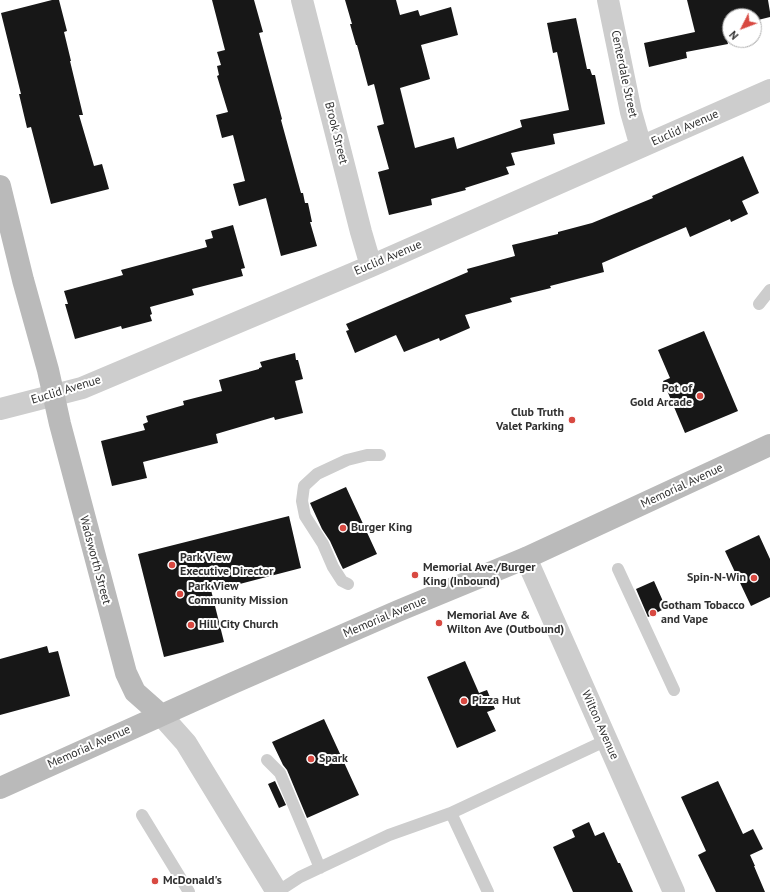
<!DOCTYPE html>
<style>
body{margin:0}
#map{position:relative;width:770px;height:892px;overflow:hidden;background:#fff;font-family:"PT Sans",sans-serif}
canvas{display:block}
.north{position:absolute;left:722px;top:8px;width:40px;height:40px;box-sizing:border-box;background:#fff;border:1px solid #acacac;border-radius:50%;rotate:228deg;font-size:11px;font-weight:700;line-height:16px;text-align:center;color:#303030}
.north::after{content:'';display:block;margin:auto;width:14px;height:18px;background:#d84941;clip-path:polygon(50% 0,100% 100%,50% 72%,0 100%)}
</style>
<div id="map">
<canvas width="770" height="892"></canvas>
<div class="north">N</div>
</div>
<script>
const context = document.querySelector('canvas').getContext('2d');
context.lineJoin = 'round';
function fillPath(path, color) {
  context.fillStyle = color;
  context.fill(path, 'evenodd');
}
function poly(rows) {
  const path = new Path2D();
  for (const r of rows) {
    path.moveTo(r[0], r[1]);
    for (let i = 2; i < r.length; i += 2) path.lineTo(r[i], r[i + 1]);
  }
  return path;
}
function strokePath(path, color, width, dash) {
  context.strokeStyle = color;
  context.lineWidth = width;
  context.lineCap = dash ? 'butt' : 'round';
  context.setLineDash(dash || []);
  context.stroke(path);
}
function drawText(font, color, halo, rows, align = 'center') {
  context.font = font + ' "PT Sans",sans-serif';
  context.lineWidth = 4;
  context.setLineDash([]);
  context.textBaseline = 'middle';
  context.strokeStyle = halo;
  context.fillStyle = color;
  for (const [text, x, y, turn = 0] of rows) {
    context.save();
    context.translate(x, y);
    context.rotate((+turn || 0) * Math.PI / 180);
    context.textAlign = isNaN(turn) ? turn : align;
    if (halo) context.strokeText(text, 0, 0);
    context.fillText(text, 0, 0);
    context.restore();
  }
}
fillPath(poly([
 [52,0,59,0,67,31,64,32,71,61,70,61,83,115,79,115,94,166,102,164,109,189,51,204,31,127,27,128,19,94,21,94,1,13],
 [212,0,254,0,263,32,259,33,282,119,281,120,301,193,303,193,305,203,308,203,312,222,310,222,317,246,281,256,266,198,239,206,233,184,245,181,233,135,222,138,216,115,228,112,217,76,219,75,217,66,221,65,217,52,225,50],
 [345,0,396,0,400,15,418,10,420,16,451,7,458,35,421,45,430,79,400,88,415,148,454,137,457,149,522,127,520,120,569,110,557,52,553,53,547,23,576,18,587,69,590,69,592,75,595,75,605,124,553,134,555,144,511,153,515,165,506,167,509,174,465,188,466,190,431,199,432,205,389,215,378,172,389,169,377,126,384,124,374,84,368,86,357,45,356,45,350,24,352,24],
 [687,0,768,0,770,12,770,17,754,21,754,16,730,16,730,26,724,27,728,44,686,52,687,58,649,67,644,43,695,32],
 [743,156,759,193,742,201,748,214,731,222,730,219,690,237,686,227,602,263,604,272,550,286,551,288,510,298,512,302,465,315,470,328,440,341,439,338,404,352,396,335,355,353,346,331,349,330,346,324,468,272,467,269,515,256,512,245,558,234,558,232,592,223,653,198,652,196],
 [233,225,245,268,241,269,243,276,192,289,194,295,150,307,152,314,150,315,152,321,122,329,121,326,75,339,65,304,68,304,64,291,123,275,121,270,207,247,205,240,213,238,211,231],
 [704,331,738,411,685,433,663,381,670,378,658,350],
 [295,353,296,360,298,360,303,379,295,381,303,413,275,420,274,417,216,434,218,443,143,462,147,478,112,486,101,441,145,430,143,424,148,422,146,416,184,405,183,401,222,391,219,380,259,369,259,368,262,367,260,362],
 [346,487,377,554,343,569,340,563,330,541,322,529,310,503],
 [289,516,301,568,232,586,211,590,224,642,164,657,138,554],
 [759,535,770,559,770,597,751,606,725,551],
 [654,581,666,608,648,617,636,589],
 [47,646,49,653,58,651,70,696,0,715,0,659],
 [465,661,479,693,487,690,495,709,487,712,496,731,457,748,427,677],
 [324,719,359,795,307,818,287,770,283,765,272,742],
 [275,781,286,805,279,808,268,784],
 [718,781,743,834,753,829,763,849,750,855,755,866,754,866,765,892,716,892,698,855,706,851,681,797],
 [589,822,595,836,604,832,618,863,620,863,633,892,573,892,553,847,575,837,572,830]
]), '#171717');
strokePath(poly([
 [759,304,770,290],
 [618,569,674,690],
 [348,584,342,581,333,567,323,544,305,516,302,501,304,486,317,474,347,460,367,455,380,455],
 [267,760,280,773,320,868],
 [451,813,488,892],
 [142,815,189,892],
 [277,892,300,877,389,835,451,813,607,740]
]), '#cdcdcd', 12);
strokePath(poly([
 [302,0,361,232,371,266],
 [608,0,631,112,641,147],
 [0,409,82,388,371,266,770,90],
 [526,558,674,892],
 [161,715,186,743,277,892]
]), '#cdcdcd', 22);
strokePath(poly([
 [0,186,23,280,48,370,60,424,126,673,135,692,161,715],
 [0,788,233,683,398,611,526,558,770,445]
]), '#bababa', 22);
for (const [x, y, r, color] of [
 [700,396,4,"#d84941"],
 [572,420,4,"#d84941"],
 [343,528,4,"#d84941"],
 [172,565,4,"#d84941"],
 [415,575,4,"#d84941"],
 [754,578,4,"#d84941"],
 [180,594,4,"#d84941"],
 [653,613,4,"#d84941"],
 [439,623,4,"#d84941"],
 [191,625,4,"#d84941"],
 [464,701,4,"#d84941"],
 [311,759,4,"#d84941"],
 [155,881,4,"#d84941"]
]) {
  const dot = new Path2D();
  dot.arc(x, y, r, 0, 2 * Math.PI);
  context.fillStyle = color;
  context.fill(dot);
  strokePath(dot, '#fff', 1.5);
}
drawText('12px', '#303030', '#fff', [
 ["Centerdale Street",624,74,78],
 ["Euclid Avenue",685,128,-24],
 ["Brook Street",336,133,76],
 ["Euclid Avenue",388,258,-23],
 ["Euclid Avenue",66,390,-17],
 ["Memorial Avenue",682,486,-25],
 ["Wadsworth Street",95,560,75],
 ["Memorial Avenue",385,617,-23],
 ["Wilton Avenue",600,725,66],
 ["Memorial Avenue",89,747,-24]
]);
drawText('bold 12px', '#303030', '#fff', [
 ["Pot of",692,389,"right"],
 ["Gold Arcade",692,403,"right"],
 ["Club Truth",564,413,"right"],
 ["Valet Parking",564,427,"right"],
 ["Burger King",351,528],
 ["Park View",180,558],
 ["Executive Director",180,572],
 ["Memorial Ave./Burger",423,568],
 ["King (Inbound)",423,582],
 ["Spin-N-Win",746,578,"right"],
 ["Park View",188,587],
 ["Community Mission",188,601],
 ["Gotham Tobacco",661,606],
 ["and Vape",661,620],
 ["Memorial Ave &",447,616],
 ["Wilton Ave (Outbound)",447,630],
 ["Hill City Church",199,625],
 ["Pizza Hut",472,701],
 ["Spark",319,759],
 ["McDonald's",163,881]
], 'left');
</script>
